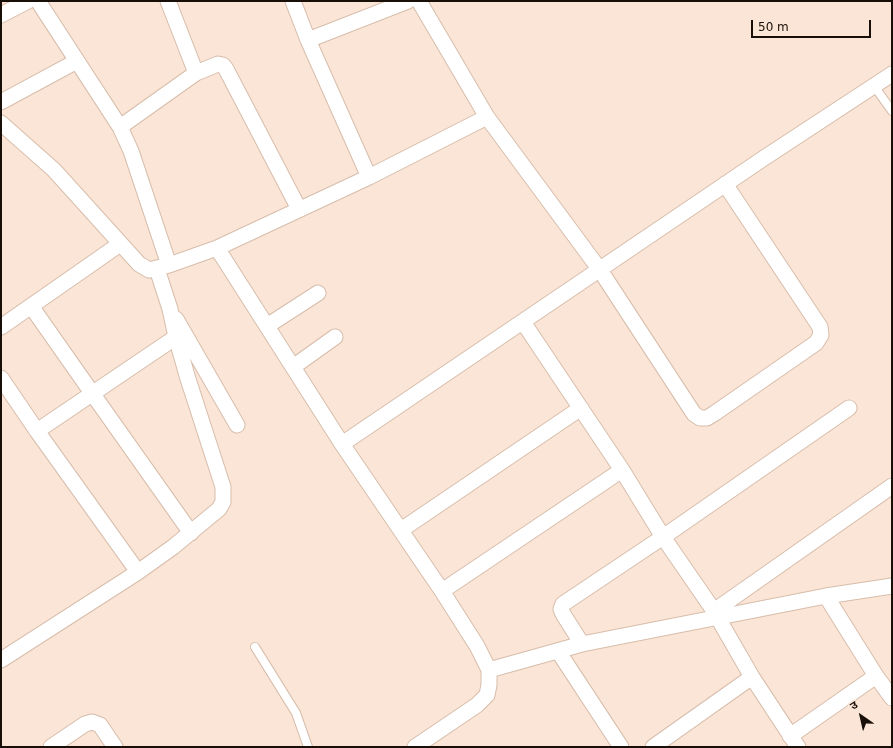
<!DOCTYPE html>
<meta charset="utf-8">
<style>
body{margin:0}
#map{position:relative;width:893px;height:748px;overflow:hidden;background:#fbe5d6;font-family:"DejaVu Sans","Noto Sans Devanagari",sans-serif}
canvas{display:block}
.frame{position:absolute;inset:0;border:2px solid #180f09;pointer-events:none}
.north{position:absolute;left:841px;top:696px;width:40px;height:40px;-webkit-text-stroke:3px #fbe5d6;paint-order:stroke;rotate:326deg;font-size:11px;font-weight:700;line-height:16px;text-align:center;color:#180f09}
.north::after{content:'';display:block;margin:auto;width:14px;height:18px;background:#180f09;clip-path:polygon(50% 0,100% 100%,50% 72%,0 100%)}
.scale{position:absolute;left:751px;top:20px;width:120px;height:18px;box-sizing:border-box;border:2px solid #180f09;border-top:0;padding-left:5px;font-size:12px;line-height:14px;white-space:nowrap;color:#180f09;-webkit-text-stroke:3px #fbe5d6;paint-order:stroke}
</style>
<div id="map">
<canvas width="893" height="748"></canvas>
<div class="frame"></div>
<div class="north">उ</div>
<div class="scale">50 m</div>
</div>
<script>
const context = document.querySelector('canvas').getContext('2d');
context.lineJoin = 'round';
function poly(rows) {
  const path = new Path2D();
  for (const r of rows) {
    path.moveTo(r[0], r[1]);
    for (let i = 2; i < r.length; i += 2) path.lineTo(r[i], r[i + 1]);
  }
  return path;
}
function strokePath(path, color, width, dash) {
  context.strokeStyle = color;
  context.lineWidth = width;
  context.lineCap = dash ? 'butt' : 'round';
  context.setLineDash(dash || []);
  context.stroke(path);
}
const lane = poly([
 [874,86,892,111],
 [255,647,296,713,308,747]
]);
const street = poly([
 [38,1,120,127,131,151,169,265],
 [168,1,196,73,218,64,223,65,226,69,299,209],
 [293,1,308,40,369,177],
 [419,1,487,117,600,270,694,414,700,418,707,418,715,413,816,343,821,335,820,327,725,184],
 [1,15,28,1],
 [308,40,408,1],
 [1,102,77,61],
 [1,123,54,170,139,264,149,270,169,265,217,248,369,177,487,117],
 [120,127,196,73],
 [217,248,342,444,442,591,477,646,489,670,489,685,487,695,477,705,415,747],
 [31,306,92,393,191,533],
 [176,319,237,425],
 [523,322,622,470,663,537,714,611,752,677,798,747],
 [267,326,318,293],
 [1,327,120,244],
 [293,367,335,337],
 [1,378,37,431,138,572],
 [37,431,176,337],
 [342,444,764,158,892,74],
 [401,530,581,408],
 [442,591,622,470],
 [826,596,876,676,892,698],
 [714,611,892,486],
 [582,644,563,614,561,609,563,604,663,537,849,408],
 [558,651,621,747],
 [1,660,138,572,173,547,219,509,223,502,223,487,188,379,176,337,170,309,157,269],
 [489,670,582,644,826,596,892,586],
 [790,736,876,676],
 [51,747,85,724,92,722,100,725,115,747],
 [653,747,752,677]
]);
strokePath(lane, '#d7bdab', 10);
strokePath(street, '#d7bdab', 17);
strokePath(lane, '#fff', 8);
strokePath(street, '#fff', 15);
</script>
